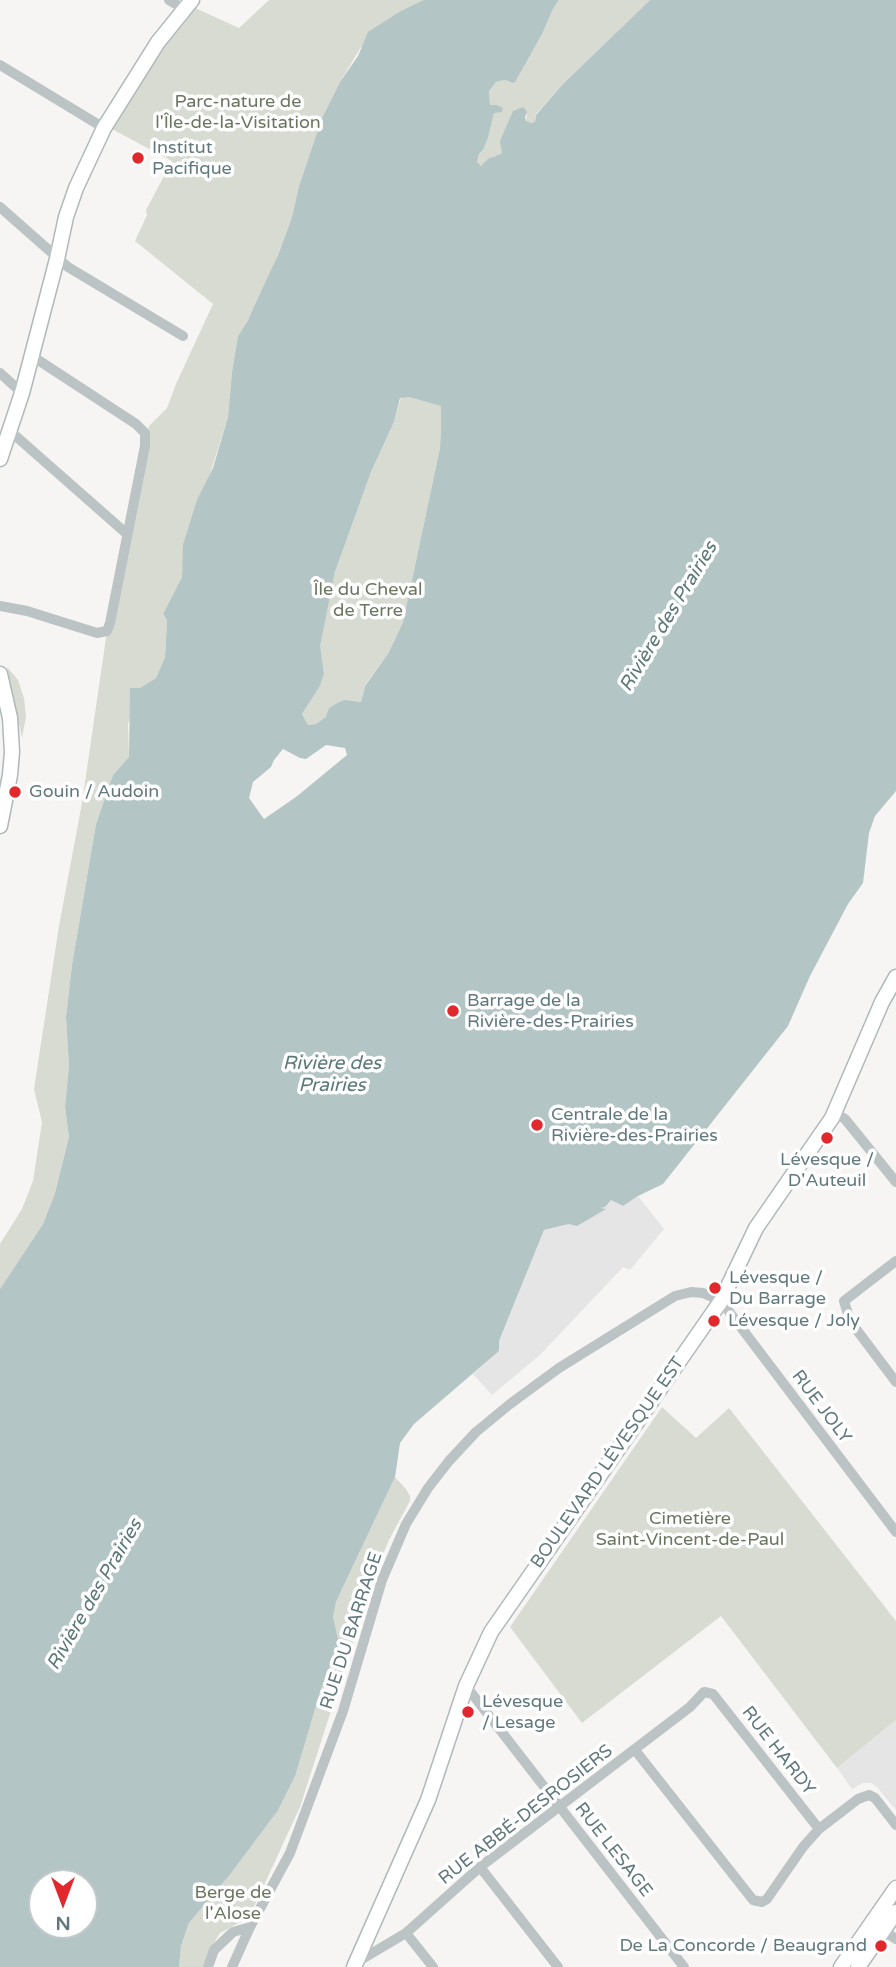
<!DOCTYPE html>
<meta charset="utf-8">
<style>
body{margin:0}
#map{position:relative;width:896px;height:1967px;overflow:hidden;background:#f6f5f3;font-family:"Varela Round",sans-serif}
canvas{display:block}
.north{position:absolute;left:28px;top:1869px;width:70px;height:70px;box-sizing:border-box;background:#fff;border:2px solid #c0c9cb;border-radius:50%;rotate:180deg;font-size:19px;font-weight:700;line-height:28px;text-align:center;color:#61797e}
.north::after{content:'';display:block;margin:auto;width:24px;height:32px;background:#e1282d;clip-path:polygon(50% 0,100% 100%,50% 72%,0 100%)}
</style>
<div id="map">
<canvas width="896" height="1967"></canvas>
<div class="north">N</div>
</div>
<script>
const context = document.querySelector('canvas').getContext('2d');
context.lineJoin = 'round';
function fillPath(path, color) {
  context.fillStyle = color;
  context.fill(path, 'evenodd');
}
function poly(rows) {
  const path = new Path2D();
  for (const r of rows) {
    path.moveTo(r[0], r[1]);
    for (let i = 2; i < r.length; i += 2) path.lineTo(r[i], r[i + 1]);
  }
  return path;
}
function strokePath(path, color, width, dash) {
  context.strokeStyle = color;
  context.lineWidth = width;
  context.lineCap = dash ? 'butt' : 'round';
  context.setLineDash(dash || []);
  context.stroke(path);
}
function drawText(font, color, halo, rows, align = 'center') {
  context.font = font + ' "Varela Round",sans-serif';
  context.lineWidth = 7;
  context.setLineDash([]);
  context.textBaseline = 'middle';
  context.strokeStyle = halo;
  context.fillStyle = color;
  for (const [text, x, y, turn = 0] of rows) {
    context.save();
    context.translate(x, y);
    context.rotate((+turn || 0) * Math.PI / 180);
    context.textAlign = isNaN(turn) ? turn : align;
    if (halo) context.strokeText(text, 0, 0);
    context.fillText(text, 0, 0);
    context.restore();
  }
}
fillPath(poly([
 [638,1196,664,1229,630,1270,623,1267,540,1355,492,1395,473,1374,499,1351,499,1341,544,1230,569,1224,611,1200,623,1206],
 [896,1720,896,1810,877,1787,871,1783,863,1783,852,1789,837,1768]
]), '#e4e5e4');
fillPath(poly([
 [269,0,432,0,361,47,340,82,322,118,299,186,292,217,263,294,238,336,232,372,228,417,210,474,182,570,182,577,163,614,167,620,165,657,156,678,140,688,128,724,129,757,113,775,96,824,72,965,66,1017,69,1066,65,1107,69,1137,55,1193,43,1224,0,1289,0,1244,22,1209,33,1181,42,1122,34,1089,59,926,82,803,107,631,149,426,167,408,176,384,213,304,135,241,147,215,146,210,172,161,108,127,161,39,193,7,239,28],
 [559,0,650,0,562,85,536,114,535,122,531,123,526,122,527,112,502,153,482,166,479,165,477,162,479,154,483,150,488,138,494,113,498,112,490,105,489,93,496,82,505,80,511,83,543,32,553,9],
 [401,397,409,397,442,406,440,448,403,622,389,652,365,685,361,702,344,701,337,703,329,708,327,717,316,724,308,725,302,714,320,686,324,674,319,646,335,572,371,472,394,422],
 [7,667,18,680,24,698,26,717,22,738],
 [662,1407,696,1438,729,1408,896,1621,896,1720,837,1768,721,1616,582,1723,510,1627],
 [395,1477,406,1489,410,1496,410,1501,389,1540,377,1568,300,1807,253,1909,246,1919,220,1933,209,1951,203,1967,179,1967,181,1946,189,1923,228,1877,320,1692,339,1643,333,1617,336,1602]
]), '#d7dbd2');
fillPath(poly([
 [424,0,559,0,553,9,543,32,515,82,512,83,505,80,496,82,489,92,490,105,497,105,503,108,502,112,494,113,488,138,483,150,479,154,477,162,481,166,489,158,494,157,502,153,500,141,513,111,523,107,527,112,525,117,526,121,531,123,535,122,536,115,562,85,650,0,896,0,896,791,875,816,869,833,863,883,848,904,810,976,788,1026,663,1184,638,1196,623,1206,611,1200,605,1207,600,1208,606,1209,577,1226,569,1224,544,1230,499,1341,499,1351,414,1424,400,1443,395,1477,336,1602,333,1617,339,1643,320,1692,295,1776,278,1810,228,1877,189,1923,181,1946,179,1967,0,1967,0,1289,43,1224,55,1193,69,1137,65,1107,69,1066,66,1017,72,965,96,824,113,775,129,757,130,688,140,688,156,678,165,657,167,620,163,614,182,577,183,545,197,500,213,468,228,417,232,372,238,336,248,320,278,255,292,217,299,186,322,118,340,82,358,56,368,32,401,11],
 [409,397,441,406,441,427,440,448,403,622,389,652,365,686,361,702,344,700,337,703,329,708,326,717,316,724,308,725,302,714,320,686,324,674,320,646,335,572,371,472,394,422,400,398],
 [326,745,345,748,347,755,296,797,264,819,249,798,253,782,271,767,274,760,283,749,300,758,306,759],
 [42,1883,84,1883,84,1925,42,1925]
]), '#b3c5c5');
const secondary = poly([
 [0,459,22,393,57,259,66,217,76,188,104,128,158,42,192,0],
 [0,674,10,718,12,752,10,775,0,826],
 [354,1967,428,1800,466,1686,491,1632,721,1301,756,1228,832,1118,882,1002,896,977],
 [841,1967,896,1888],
 [858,1967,896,1912]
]);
strokePath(secondary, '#afb8ba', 17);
strokePath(poly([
 [169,0,184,9],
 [0,65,104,128],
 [0,207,68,267,183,336],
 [0,373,22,393],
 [10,431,127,534],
 [0,606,27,611,97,633,107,631,110,623,145,446,145,433,136,424,32,356],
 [835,1113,845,1119,896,1182],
 [896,1261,844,1301,850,1321,896,1382],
 [466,1686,684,1967],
 [635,1750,753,1900,762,1902,767,1899,803,1847,819,1829,858,1799,869,1795,875,1798,896,1825],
 [480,1867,558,1967],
 [878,1927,896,1939],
 [406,1933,433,1967],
 [357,1962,406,1933,480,1867,690,1707,704,1692,713,1694,819,1829],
 [208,1967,214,1950,233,1932,250,1927],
 [232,1967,250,1927,290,1853,343,1711,382,1580,406,1524,428,1488,449,1461,476,1432,510,1404,559,1368,675,1296,691,1292,703,1293,721,1301,896,1532]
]), '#bcc3c5', 10);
strokePath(secondary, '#fff', 14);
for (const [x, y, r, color] of [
 [138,158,7,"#e1282d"],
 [15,792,7,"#e1282d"],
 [453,1011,7,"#e1282d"],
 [537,1125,7,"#e1282d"],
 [827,1138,7,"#e1282d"],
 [715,1288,7,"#e1282d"],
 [714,1321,7,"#e1282d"],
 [468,1712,7,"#e1282d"],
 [881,1946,7,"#e1282d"]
]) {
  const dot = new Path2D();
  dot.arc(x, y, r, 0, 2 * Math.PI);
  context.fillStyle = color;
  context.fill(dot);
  strokePath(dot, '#fff', 2.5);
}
drawText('18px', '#6a7660', '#fff', [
 ["Parc-nature de",238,102],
 ["l'Île-de-la-Visitation",238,123],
 ["Île du Cheval",368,590],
 ["de Terre",368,611],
 ["Cimetière",690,1519],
 ["Saint-Vincent-de-Paul",690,1540],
 ["Berge de",233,1893],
 ["l'Alose",233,1914]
]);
drawText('18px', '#61797e', '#fff', [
 ["Institut",152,148],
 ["Pacifique",152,169],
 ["Gouin / Audoin",29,792],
 ["Barrage de la",467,1001],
 ["Rivière-des-Prairies",467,1022],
 ["Centrale de la",551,1115],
 ["Rivière-des-Prairies",551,1136],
 ["Lévesque /",827,1160,"center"],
 ["D'Auteuil",827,1181,"center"],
 ["Lévesque /",729,1278],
 ["Du Barrage",729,1299],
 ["Lévesque / Joly",728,1321],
 ["Lévesque",482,1702],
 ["/ Lesage",482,1723],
 ["De La Concorde / Beaugrand",867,1946,"right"]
], 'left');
drawText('18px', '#61797e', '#fff', [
 ["RUE JOLY",821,1407,53],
 ["BOULEVARD LÉVESQUE EST",608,1463,-55],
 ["RUE DU BARRAGE",352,1631,-72],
 ["RUE HARDY",778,1751,52],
 ["RUE ABBÉ-DESROSIERS",526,1815,-38],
 ["RUE LESAGE",613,1850,52]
]);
drawText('italic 19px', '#5c7879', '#fff', [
 ["Rivière des Prairies",669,617,-59],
 ["Rivière des",332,1064],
 ["Prairies",332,1086],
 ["Rivière des Prairies",95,1595,-60]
]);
</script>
